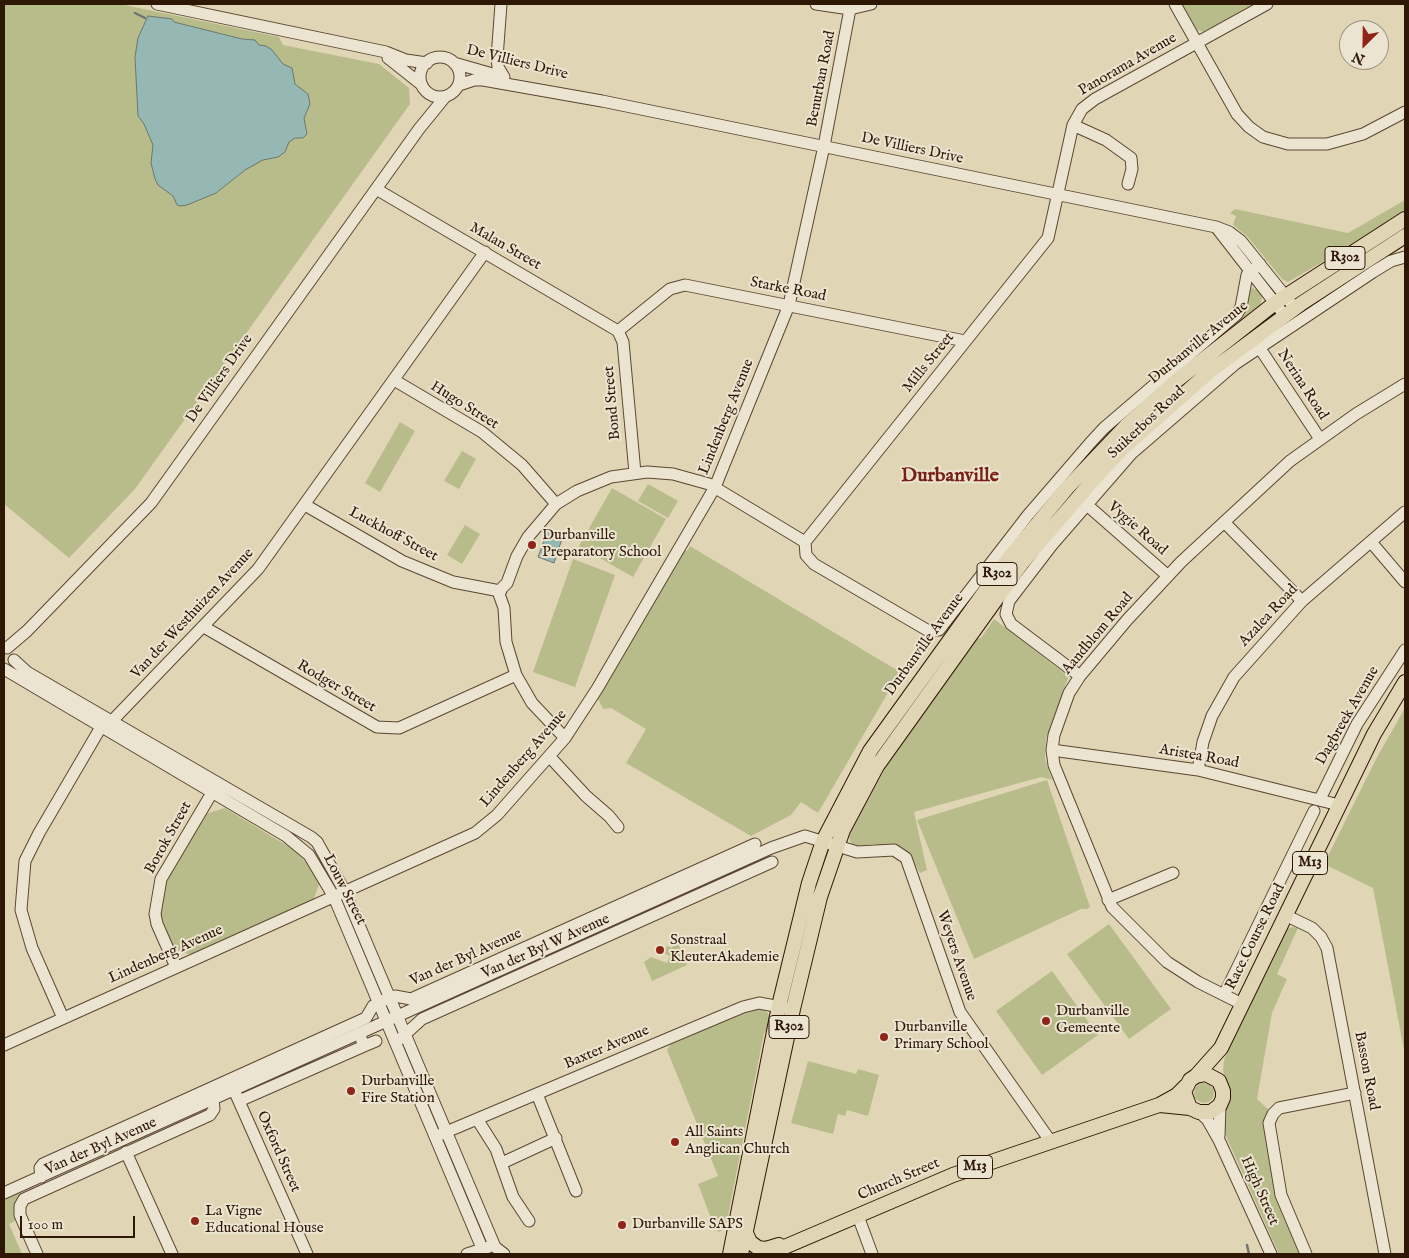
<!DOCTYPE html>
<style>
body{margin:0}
#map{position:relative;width:1409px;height:1258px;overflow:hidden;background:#e0d6b6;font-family:"IM FELL English",serif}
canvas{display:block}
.frame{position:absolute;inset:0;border:5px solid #2f1705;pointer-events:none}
.north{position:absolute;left:1339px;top:20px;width:50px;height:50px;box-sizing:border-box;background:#ebe4d0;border:1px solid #a0927f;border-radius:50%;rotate:203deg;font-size:14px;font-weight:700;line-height:20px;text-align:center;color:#2f1705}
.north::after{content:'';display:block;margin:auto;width:18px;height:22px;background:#8f2418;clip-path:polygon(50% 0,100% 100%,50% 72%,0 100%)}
.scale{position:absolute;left:20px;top:1216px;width:115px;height:22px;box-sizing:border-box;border:2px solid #2f1705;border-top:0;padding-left:6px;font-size:15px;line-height:18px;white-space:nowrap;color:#2f1705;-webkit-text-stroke:4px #ebe4d0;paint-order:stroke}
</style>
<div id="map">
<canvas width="1409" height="1258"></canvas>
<div class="frame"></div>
<div class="north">N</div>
<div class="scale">100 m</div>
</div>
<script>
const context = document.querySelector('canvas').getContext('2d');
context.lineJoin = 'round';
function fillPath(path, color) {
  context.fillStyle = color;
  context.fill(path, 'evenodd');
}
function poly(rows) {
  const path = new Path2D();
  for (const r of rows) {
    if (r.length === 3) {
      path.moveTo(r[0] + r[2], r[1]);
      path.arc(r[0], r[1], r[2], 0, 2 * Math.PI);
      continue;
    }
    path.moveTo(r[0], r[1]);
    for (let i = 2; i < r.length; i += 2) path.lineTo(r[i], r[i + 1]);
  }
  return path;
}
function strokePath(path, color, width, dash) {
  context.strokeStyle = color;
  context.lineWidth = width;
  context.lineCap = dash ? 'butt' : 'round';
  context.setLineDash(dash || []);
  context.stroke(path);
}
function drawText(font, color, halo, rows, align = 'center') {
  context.font = font + ' "IM FELL English",serif';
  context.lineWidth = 4;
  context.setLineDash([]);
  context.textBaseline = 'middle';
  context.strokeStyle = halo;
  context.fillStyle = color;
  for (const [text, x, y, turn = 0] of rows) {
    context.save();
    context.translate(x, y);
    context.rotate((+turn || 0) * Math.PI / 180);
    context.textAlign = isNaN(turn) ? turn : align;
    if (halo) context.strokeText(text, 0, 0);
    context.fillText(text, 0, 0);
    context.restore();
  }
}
fillPath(poly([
 [4,4,120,4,279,37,283,45,379,64,409,88,410,104,135,489,69,558,4,504],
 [1180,4,1257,4,1203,32,1195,29],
 [1405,200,1405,214,1288,282,1282,279,1247,236,1233,225,1236,216,1230,213,1235,209,1348,233],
 [1252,288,1259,291,1262,297,1260,308,1224,335,1222,332],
 [400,422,415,431,380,492,365,483],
 [462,451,476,459,459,489,444,481],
 [648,484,678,501,668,518,638,501],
 [612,488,666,519,633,577,579,546],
 [465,525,480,534,462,564,447,555],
 [690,546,900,672,818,813,801,802,791,815,751,836,626,763,646,729,611,708,603,709,598,699,684,549,687,551],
 [573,559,615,575,575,687,533,672],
 [994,619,1064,673,1068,678,1046,739,1045,759,1052,780,1041,777,914,812,927,870,920,873,911,858,875,844,854,846,850,841,849,835,886,767,976,639,981,638],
 [1405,708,1405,1055,1373,888,1324,864,1376,759],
 [1047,780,1090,907,1087,909,1081,909,974,959,917,820],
 [225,808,294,850,307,863,320,882,313,901,191,955,174,949,159,917,164,882,205,814],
 [1109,924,1171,1009,1129,1039,1067,954],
 [1292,927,1298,928,1277,974,1287,979,1272,1013,1257,1099,1270,1111,1265,1129,1303,1254,1279,1254,1225,1134,1226,1084,1223,1070,1224,1060,1242,1018,1285,930],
 [676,938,687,965,652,981,644,962,651,957,667,963,670,956,664,953,667,946,672,948],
 [1052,971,1098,1035,1042,1075,996,1011],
 [758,1008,767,1012,771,1019,768,1031,764,1033,727,1221,724,1229,719,1232,715,1229,698,1184,718,1176,667,1050,672,1042],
 [808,1061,856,1074,858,1069,879,1075,868,1116,847,1110,845,1116,838,1114,833,1134,791,1123],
 [1204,1093,10],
 [19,1193,20,1197,17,1220,9,1224,22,1254,4,1254,4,1199]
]), '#b8bc8a');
const water = poly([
 [148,16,172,19,174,22,242,39,255,40,259,45,266,46,272,50,283,64,292,68,295,84,308,94,310,104,304,118,307,134,303,138,295,138,289,142,285,152,278,157,263,160,245,170,216,193,187,205,180,206,177,205,173,196,158,185,155,179,151,163,153,145,144,124,138,116,135,57,138,38,148,16],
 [548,530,563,536,554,563,538,557,548,530]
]);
fillPath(water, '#95b8b4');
strokePath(water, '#6c786e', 1);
strokePath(poly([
 [135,13,145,18],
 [1247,1245,1249,1254]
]), '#6c786e', 2.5);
const minor = poly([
 [157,4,386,52,406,60,427,63],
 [501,4,497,58,498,67,504,77],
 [816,4,850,9,871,4],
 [1175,4,1237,114,1249,127,1263,137,1288,144,1327,144,1363,134,1405,112],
 [440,77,20],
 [388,58,422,85],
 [454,63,496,75],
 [459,85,474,80,483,80,602,101,1216,227,1229,232,1241,241,1290,302],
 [1073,125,1106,140,1131,158,1132,169,1128,184],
 [376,189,618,331],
 [1216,227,1285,316],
 [618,331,670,289,685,285,965,341],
 [618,331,623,342,635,473],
 [1259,347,1320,439],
 [394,380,482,432,522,465,556,504],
 [305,505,402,561,453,582,500,591],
 [1087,505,1168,576],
 [1224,522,1302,601],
 [805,542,1048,238,1073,125,1082,109,1095,99,1267,4],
 [805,542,806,555,814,564,927,630,939,630,1028,515,1091,442,1104,428,1237,314,1241,307,1247,275,1260,264],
 [1371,542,1405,582],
 [204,627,377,727,399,728,516,675],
 [7,648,27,631,151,503,419,129,445,97],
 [14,660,27,672,311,837,317,842,345,892,495,1247,504,1254],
 [4,669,286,836,309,855,334,897,482,1248],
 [1080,676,1011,624,1006,614,1009,601,1052,545,1132,453,1235,364,1373,272,1391,261,1405,257],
 [565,738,532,703,516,675,506,642,504,608,499,594,502,588,507,583,517,556,528,537,556,504,577,491,611,477,647,472,673,474,709,484,805,542],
 [1052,750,1198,770,1339,805],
 [549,756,586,796,609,816,618,827],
 [1198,770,1203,742,1212,716,1234,677,1302,601,1405,512],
 [1320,799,1357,724,1405,650],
 [1108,900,1173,873],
 [1285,915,1312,928,1321,937,1327,948,1385,1254],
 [176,967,157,924,155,914,161,879,216,786],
 [1224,995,1314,811],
 [1242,1004,1198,982,1167,962,1112,907,1054,765,1052,750,1054,735,1069,693,1080,676,1127,620,1181,562,1290,461,1356,414,1405,384],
 [63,1018,32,948,21,910,25,861,39,833,101,727,112,721,258,569,485,252],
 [400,1039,422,1019,772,862],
 [4,1045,475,833,497,815,565,738,597,689,715,487,789,305,824,146,850,9],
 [364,1046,376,1041],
 [234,1090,307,1254],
 [537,1094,576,1191],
 [239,1101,364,1046,359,1033],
 [1199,1112,1207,1119,1219,1140,1271,1254],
 [477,1119,496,1149,513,1197,529,1221],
 [439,1135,743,1007,759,1003,786,1008],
 [1219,1136,1220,1105],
 [126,1152,172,1254],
 [502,1163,556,1138],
 [41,1177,40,1168,43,1164,366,1018,373,1006,379,1002,395,996,411,999,755,844],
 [4,1193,771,848,805,836,857,852,894,850,906,858,960,1012,1051,1142],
 [858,1216,872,1254],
 [37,1254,20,1215,20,1206,24,1199,210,1115,214,1109,213,1099],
 [467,1254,489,1247],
 [1306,1254,1281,1195,1269,1123,1273,1114,1279,1108,1355,1093]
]);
const major = poly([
 [1196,1076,1221,1048,1374,734,1405,682],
 [1160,1105,1190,1108,1199,1112,1211,1112,1220,1105,1223,1098,1223,1091,1219,1081,1206,1074,1196,1076,1190,1080,1184,1092,1190,1108],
 [745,1231,750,1242,758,1248,766,1249,779,1245],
 [730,1254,779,1006,809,883,823,841,870,751,1009,558,1067,488,1126,426,1176,381,1275,303,1405,219],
 [741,1254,793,1009,820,897,843,830,877,766,1022,563,1094,479,1123,448,1208,373,1302,303,1405,236],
 [768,1254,953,1175,1159,1105,1177,1095,1186,1086]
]);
strokePath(minor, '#5b4731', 13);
strokePath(major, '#2f1705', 16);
strokePath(minor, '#ebe4d0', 11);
strokePath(major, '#e0d6b6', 14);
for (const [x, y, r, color] of [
 [532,545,5,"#8f2418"],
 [660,950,5,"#8f2418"],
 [1046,1021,5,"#8f2418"],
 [884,1037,5,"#8f2418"],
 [351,1091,5,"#8f2418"],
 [675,1142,5,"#8f2418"],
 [195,1221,5,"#8f2418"],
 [622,1225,5,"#8f2418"]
]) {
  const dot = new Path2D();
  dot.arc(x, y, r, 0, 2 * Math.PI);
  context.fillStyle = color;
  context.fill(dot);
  strokePath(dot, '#ebe4d0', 2);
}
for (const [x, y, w] of [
 [1345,258,40],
 [997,574,40],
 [1310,863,35],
 [789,1027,40],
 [975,1167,35]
]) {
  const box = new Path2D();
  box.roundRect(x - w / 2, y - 11.5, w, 23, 4);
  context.fillStyle = '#ebe4d0';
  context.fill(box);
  strokePath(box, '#2f1705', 1);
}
drawText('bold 14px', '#2f1705', null, [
 ["R302",1345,258],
 ["R302",997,574],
 ["M13",1310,863],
 ["R302",789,1027],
 ["M13",975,1167]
]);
drawText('15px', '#2f1705', '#ebe4d0', [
 ["De Villiers Drive",517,63,14],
 ["Panorama Avenue",1128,65,-30],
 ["Benurban Road",822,79,-79],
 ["De Villiers Drive",912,149,12],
 ["Malan Street",505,247,30],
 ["Starke Road",788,290,11],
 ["Durbanville Avenue",1199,343,-39],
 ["Mills Street",929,363,-51],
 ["De Villiers Drive",220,379,-55],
 ["Nerina Road",1302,385,57],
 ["Bond Street",613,403,-95],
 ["Hugo Street",464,406,32],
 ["Lindenberg Avenue",727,417,-68],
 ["Suikerbos Road",1147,423,-43],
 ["Vygie Road",1137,529,41],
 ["Luckhoff Street",393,535,28],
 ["Van der Westhuizen Avenue",193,614,-47],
 ["Azalea Road",1269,616,-47],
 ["Aandblom Road",1098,634,-50],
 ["Durbanville Avenue",925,645,-54],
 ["Rodger Street",336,687,30],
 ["Dagbreek Avenue",1348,716,-60],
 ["Aristea Road",1199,757,10],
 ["Lindenberg Avenue",524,759,-49],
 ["Borok Street",169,838,-61],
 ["Louw Street",344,890,63],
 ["Race Course Road",1256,937,-64],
 ["Van der Byl W Avenue",546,947,-24],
 ["Lindenberg Avenue",166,955,-24],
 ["Weyers Avenue",956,956,71],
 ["Van der Byl Avenue",466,958,-24],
 ["Baxter Avenue",607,1048,-23],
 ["Basson Road",1366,1071,79],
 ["Van der Byl Avenue",101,1147,-24],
 ["Oxford Street",278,1152,66],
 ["Church Street",899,1180,-23],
 ["High Street",1259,1191,66]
]);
drawText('15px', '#2f1705', '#ebe4d0', [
 ["Durbanville",542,536],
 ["Preparatory School",542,553],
 ["Sonstraal",670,941],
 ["KleuterAkademie",670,958],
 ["Durbanville",1056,1012],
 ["Gemeente",1056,1029],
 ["Durbanville",894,1028],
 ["Primary School",894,1045],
 ["Durbanville",361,1082],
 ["Fire Station",361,1099],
 ["All Saints",685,1133],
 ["Anglican Church",685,1150],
 ["La Vigne",205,1212],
 ["Educational House",205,1229],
 ["Durbanville SAPS",632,1225]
], 'left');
drawText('bold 20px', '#7a1f14', '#ebe4d0', [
 ["Durbanville",950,477]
]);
</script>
